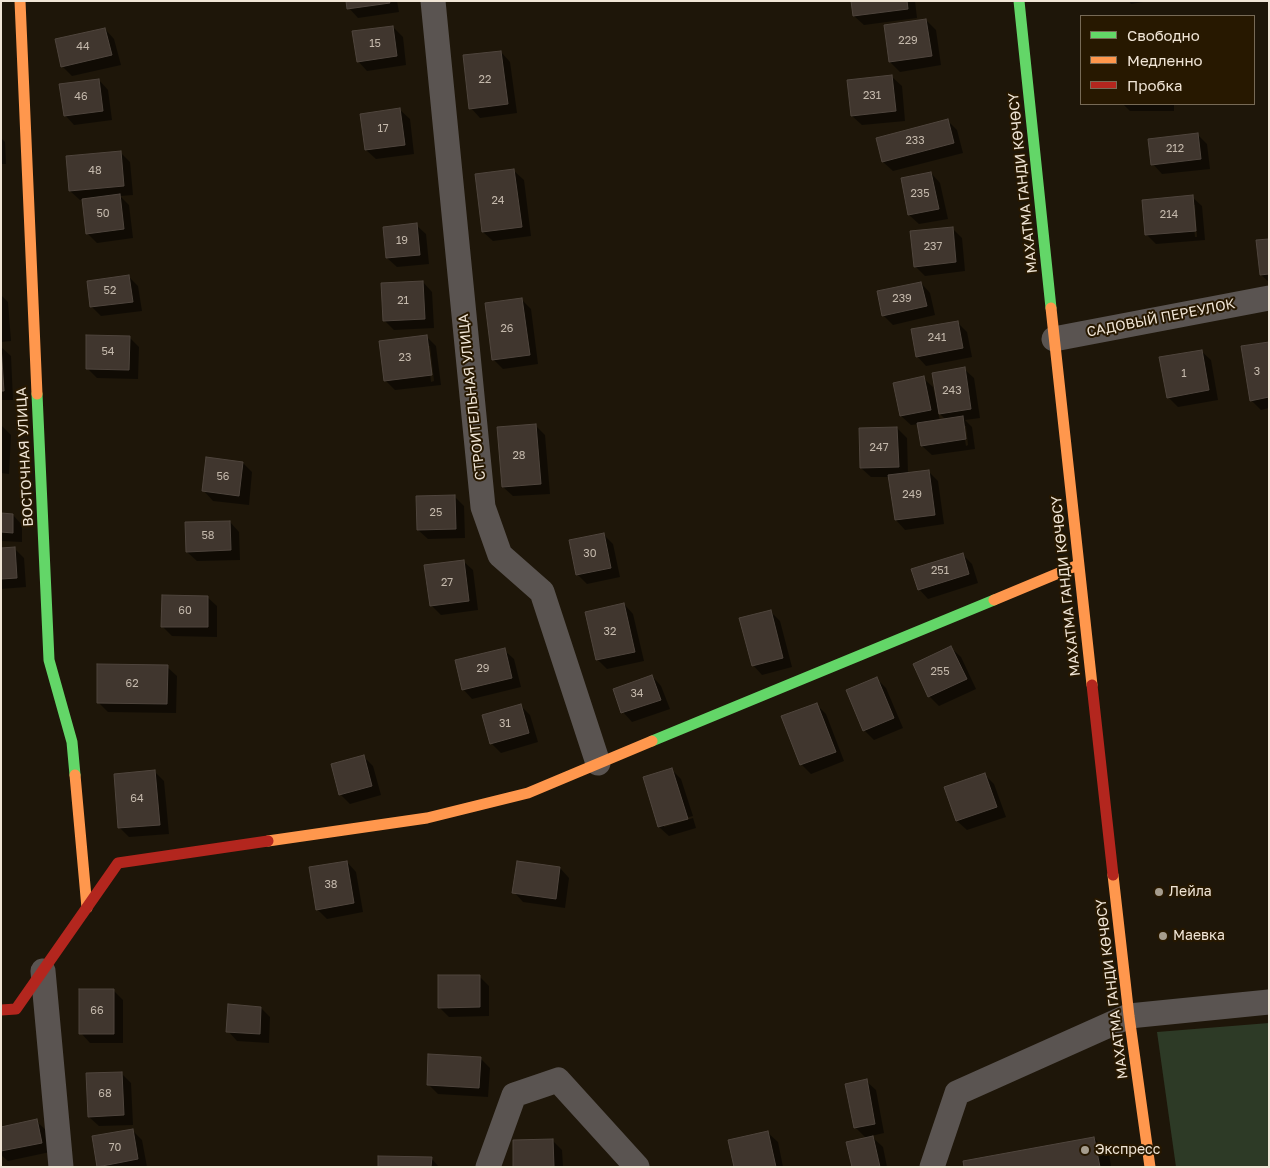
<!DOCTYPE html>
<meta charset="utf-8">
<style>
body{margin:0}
#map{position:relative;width:1270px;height:1168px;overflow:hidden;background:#1e1609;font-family:"Golos Text",sans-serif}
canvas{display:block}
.frame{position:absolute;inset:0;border:2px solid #f0e5d6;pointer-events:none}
.legend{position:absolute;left:1080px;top:15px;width:175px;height:90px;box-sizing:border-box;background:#271800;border:1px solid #776a56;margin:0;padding:6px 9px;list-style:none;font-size:15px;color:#f0e5d6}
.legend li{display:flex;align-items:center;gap:10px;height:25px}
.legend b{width:25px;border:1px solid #776a56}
</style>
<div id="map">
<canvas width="1270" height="1168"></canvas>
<div class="frame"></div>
<ul class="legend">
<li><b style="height:6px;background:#63d668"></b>Свободно</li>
<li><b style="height:6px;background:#ff974d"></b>Медленно</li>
<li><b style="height:6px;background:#b3261e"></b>Пробка</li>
</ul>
</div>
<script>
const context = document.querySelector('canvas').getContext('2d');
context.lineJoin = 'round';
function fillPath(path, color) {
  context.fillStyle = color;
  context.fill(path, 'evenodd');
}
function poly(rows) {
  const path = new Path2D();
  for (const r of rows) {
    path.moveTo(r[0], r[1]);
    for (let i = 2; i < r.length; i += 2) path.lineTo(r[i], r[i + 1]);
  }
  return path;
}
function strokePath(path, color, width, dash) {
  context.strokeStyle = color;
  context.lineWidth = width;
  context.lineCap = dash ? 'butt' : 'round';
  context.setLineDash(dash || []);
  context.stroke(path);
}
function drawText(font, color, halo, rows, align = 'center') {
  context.font = font + ' "Golos Text",sans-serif';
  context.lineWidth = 4;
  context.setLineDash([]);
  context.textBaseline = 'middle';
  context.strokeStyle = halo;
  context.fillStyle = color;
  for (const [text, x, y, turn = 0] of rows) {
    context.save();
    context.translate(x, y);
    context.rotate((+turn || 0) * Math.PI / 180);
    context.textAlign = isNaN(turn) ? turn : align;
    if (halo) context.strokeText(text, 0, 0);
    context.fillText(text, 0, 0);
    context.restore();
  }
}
fillPath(poly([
 [1269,1023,1269,1167,1176,1167,1157,1032]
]), '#2d3a26');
fillPath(poly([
 [348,1,397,1,399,12,358,18,349,8],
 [852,1,915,1,917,18,864,25,854,16],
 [1129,1,1149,1,1131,4],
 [926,20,936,30,941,65,900,72,890,62,885,26],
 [393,27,403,37,406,65,367,71,358,61],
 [105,29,114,39,121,65,72,76,62,66],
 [501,52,510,62,517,113,480,118,471,108],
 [892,77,902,86,905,121,862,125,852,116],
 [99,80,108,90,112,120,74,125,65,115],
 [1123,104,1174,104,1174,111,1130,111],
 [400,110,410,119,414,154,376,159,366,150],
 [947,120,957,130,963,153,893,171,883,162,877,139],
 [1197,134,1207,144,1210,169,1162,174,1153,164],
 [1,138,5,142,6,164,1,164],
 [120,152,130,162,133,195,120,196,129,205,133,238,97,243,87,233,83,200,80,200,70,191],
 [514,171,524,180,531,236,493,241,483,232],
 [931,173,940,183,948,219,919,224,909,215,902,179],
 [1192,197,1202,206,1205,240,1156,244,1146,234],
 [1192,205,1195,205,1197,237,1195,237],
 [416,225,426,234,429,264,397,267,387,258],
 [952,228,962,238,965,271,925,276,915,266],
 [1269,240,1269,282,1261,275],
 [129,277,138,286,142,311,101,316,91,306],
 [423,282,432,292,434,328,394,330,384,320],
 [921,283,930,293,935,315,893,325,883,315],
 [1,295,8,302,11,341,1,342],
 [522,300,531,309,538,364,503,369,493,359],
 [957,322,967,332,972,357,926,366,917,356],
 [129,337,139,347,138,379,97,378,87,368],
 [427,337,436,346,441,385,395,390,385,380],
 [427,346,430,346,434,381,431,382],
 [1269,343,1269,408,1261,410,1251,400],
 [1,347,11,356,13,400,1,400],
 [1201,351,1211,360,1218,400,1178,407,1168,397],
 [964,369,974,378,980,418,965,420,972,427,975,449,932,455,922,446,919,424,911,425,901,416,894,384,923,378,933,387,936,400,938,399],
 [938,412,946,420,940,421],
 [963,426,966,426,968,445,966,446],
 [1,425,11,435,9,474,1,473],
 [535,425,545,435,550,494,513,496,503,487],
 [897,428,907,438,908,474,928,471,938,481,944,524,905,530,896,520,889,477,871,477,861,468],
 [243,463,252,472,249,505,213,501,204,491],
 [454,496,464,506,465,538,428,539,418,530],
 [1,515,13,515,22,525,22,542,1,541],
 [230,522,239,532,240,560,197,561,187,552],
 [604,535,613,544,620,577,587,584,577,574],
 [14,548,24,558,26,587,1,589,1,549],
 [962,554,972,564,978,583,928,599,919,589],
 [463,561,473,570,478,610,441,615,431,605],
 [207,597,217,606,217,637,172,636,162,626],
 [624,604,633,614,644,661,607,669,598,660,587,613],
 [770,611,780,621,792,667,762,675,753,665],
 [951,648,961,657,976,689,939,706,929,696,914,665],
 [504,650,514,659,521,687,472,699,463,689],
 [167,667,177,676,176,713,108,712,98,702],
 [652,676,661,686,670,709,632,722,623,712],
 [876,678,886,688,903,728,874,740,864,730],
 [816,704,826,714,844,761,811,774,801,764],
 [520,705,530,715,538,742,501,753,491,743],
 [363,756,373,766,381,795,350,804,340,794],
 [671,769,681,779,693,816,664,824,664,827,693,818,696,828,669,836,659,827,644,777],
 [155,772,164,781,169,834,129,837,120,828],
 [984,774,994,784,1006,817,967,830,957,821,946,787],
 [347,862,356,872,363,912,327,919,317,909],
 [560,868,569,878,565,908,523,902,514,892],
 [479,976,489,986,489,1016,449,1017,439,1007],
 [113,990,123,1000,123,1043,90,1043,81,1033],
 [261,1008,270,1017,269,1043,237,1041,228,1031],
 [480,1058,490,1068,488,1097,438,1094,428,1084],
 [121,1073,131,1083,133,1125,99,1126,89,1117],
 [866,1081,876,1090,884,1133,871,1136,883,1147,887,1167,853,1167,867,1139,855,1127],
 [36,1121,46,1130,50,1152,8,1161,1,1155,1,1128],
 [132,1130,142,1140,147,1167,99,1167,99,1166],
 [768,1133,778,1142,783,1167,735,1167],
 [1094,1138,1109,1153,1111,1167,965,1167],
 [553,1141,562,1150,563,1167,515,1167],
 [431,1158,439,1167,379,1167]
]), '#0007');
const building = poly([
 [346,1,389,1,390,3,347,9,346,1],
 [851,1,907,1,908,9,853,16,851,1],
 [926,19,932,56,889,62,884,25,926,19],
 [393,26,397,56,357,62,352,31,393,26],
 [105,28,112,55,61,67,55,39,105,28],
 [501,51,508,104,469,109,463,55,501,51],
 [892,75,896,111,851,116,847,80,892,75],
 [99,79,103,111,64,116,59,84,99,79],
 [400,108,405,145,365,150,360,114,400,108],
 [948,119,954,143,882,162,876,138,948,119],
 [1198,133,1201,159,1151,165,1148,139,1198,133],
 [121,151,124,186,69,191,66,156,121,151],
 [514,169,522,227,482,232,475,174,514,169],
 [931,172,939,209,908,215,901,178,931,172],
 [120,194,124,229,86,234,82,199,120,194],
 [1193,195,1196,231,1145,235,1142,200,1193,195],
 [417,223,420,255,386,258,383,227,417,223],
 [953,227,956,262,914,267,910,231,953,227],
 [1269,239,1269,274,1260,275,1256,240,1269,239],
 [129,275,133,302,90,307,87,281,129,275],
 [423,281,425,319,383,321,381,283,423,281],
 [921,282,927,306,882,316,877,291,921,282],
 [522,298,530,355,492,360,485,303,522,298],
 [958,321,963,348,916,357,911,329,958,321],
 [86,335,130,336,129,370,86,369,86,335],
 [427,335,432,375,384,381,379,341,427,335],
 [1269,342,1269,397,1250,401,1241,346,1269,342],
 [1,346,4,391,1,391,1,346],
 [1202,350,1209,390,1167,398,1159,357,1202,350],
 [965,367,971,409,939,414,932,373,965,367],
 [924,376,931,410,900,416,893,383,924,376],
 [963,416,966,439,921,446,917,423,963,416],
 [536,424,541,484,502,487,497,427,536,424],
 [897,427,899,467,860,468,859,428,897,427],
 [206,457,243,462,239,496,202,491,206,457],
 [929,470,935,515,895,520,888,475,929,470],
 [455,495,456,529,417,530,416,496,455,495],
 [1,513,13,514,13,533,1,532,1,513],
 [230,521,231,550,186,552,185,522,230,521],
 [604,533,611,568,576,575,569,540,604,533],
 [15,547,17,578,1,579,1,548,15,547],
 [963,553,969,574,918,590,911,569,963,553],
 [464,560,469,601,430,606,424,565,464,560],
 [162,595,208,596,208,627,161,627,162,595],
 [624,603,635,652,596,660,585,612,624,603],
 [771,610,783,658,752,666,739,618,771,610],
 [951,646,967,679,928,697,913,664,951,646],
 [505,648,512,678,462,690,455,660,505,648],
 [97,664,168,665,167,704,97,703,97,664],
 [652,675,661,700,621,713,613,689,652,675],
 [877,677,894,718,863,731,846,690,877,677],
 [817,703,836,752,800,765,781,716,817,703],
 [521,704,529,733,490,744,482,715,521,704],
 [364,755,372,786,339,795,331,764,364,755],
 [672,768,688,819,658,827,643,777,672,768],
 [155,770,160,825,118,828,114,774,155,770],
 [985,773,997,807,956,821,944,787,985,773],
 [347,861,354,903,316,910,309,867,347,861],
 [517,861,560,867,556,899,512,893,517,861],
 [438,975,480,975,480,1007,438,1008,438,975],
 [79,989,114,989,114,1034,79,1034,79,989],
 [228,1004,261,1007,260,1034,226,1032,228,1004],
 [428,1054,481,1057,479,1088,427,1085,428,1054],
 [122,1072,124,1115,88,1117,86,1073,122,1072],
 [867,1079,875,1124,854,1128,845,1084,867,1079],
 [37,1119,42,1143,1,1151,1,1127,37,1119],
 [133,1129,138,1159,97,1167,92,1136,133,1129],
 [768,1131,776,1167,734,1167,728,1140,768,1131],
 [873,1136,880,1167,852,1167,846,1142,873,1136],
 [1094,1137,1100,1167,964,1167,963,1161,1094,1137],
 [553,1139,554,1167,513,1167,513,1140,553,1139],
 [378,1156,432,1157,431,1167,378,1167,378,1156]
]);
fillPath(building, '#40362e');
strokePath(building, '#4f453d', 1);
strokePath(poly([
 [433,1,483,507,500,555,542,592,598,763],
 [1054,339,1269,298],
 [43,971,61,1167],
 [488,1167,514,1095,558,1080,637,1167],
 [932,1167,957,1093,1129,1016,1269,1002]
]), '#5a5451', 25);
strokePath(poly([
 [1019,1,1051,308],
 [37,394,49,660,72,742,75,775],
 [652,741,994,600]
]), '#63d668', 11);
strokePath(poly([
 [20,1,37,394],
 [1051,308,1092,685],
 [994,600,1078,565],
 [75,775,87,908],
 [268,841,427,818,528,793,652,741],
 [1113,875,1129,1016,1150,1167]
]), '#ff974d', 11);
strokePath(poly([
 [1092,685,1113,875],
 [1,1010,16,1009,118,863,268,841]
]), '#b3261e', 11);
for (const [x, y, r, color] of [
 [1159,892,5,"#a69d8e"],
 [1163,936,5,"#a69d8e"],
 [1085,1150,5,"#a69d8e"]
]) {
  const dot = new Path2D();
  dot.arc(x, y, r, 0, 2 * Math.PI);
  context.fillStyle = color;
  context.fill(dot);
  strokePath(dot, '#271800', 2);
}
drawText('11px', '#c4b9ac', null, [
 ["229",908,41],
 ["15",375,44],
 ["44",83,47],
 ["22",485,80],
 ["231",872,96],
 ["46",81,97],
 ["17",383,129],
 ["233",915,141],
 ["212",1175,149],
 ["48",95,171],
 ["235",920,194],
 ["24",498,201],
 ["50",103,214],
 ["214",1169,215],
 ["19",402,241],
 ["237",933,247],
 ["52",110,291],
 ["239",902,299],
 ["21",403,301],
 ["26",507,329],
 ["241",937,338],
 ["54",108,352],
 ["23",405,358],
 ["3",1257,372],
 ["1",1184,374],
 ["243",952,391],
 ["247",879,448],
 ["28",519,456],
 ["56",223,477],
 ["249",912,495],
 ["25",436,513],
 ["58",208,536],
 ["30",590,554],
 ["251",940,571],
 ["27",447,583],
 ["60",185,611],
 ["32",610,632],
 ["29",483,669],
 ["255",940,672],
 ["62",132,684],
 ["34",637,694],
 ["31",505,724],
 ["64",137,799],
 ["38",331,885],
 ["66",97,1011],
 ["68",105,1094],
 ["70",115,1148]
]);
drawText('14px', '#f0e5d6', '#271800', [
 ["МАХАТМА ГАНДИ КӨЧӨСҮ",1023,183,-96],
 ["САДОВЫЙ ПЕРЕУЛОК",1161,318,-11],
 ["СТРОИТЕЛЬНАЯ УЛИЦА",472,397,-96],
 ["ВОСТОЧНАЯ УЛИЦА",25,457,-93],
 ["МАХАТМА ГАНДИ КӨЧӨСҮ",1066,586,-96],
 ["МАХАТМА ГАНДИ КӨЧӨСҮ",1112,989,-97]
]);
drawText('14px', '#f0e5d6', '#271800', [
 ["Лейла",1169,892],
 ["Маевка",1173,936],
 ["Экспресс",1095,1150]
], 'left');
</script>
